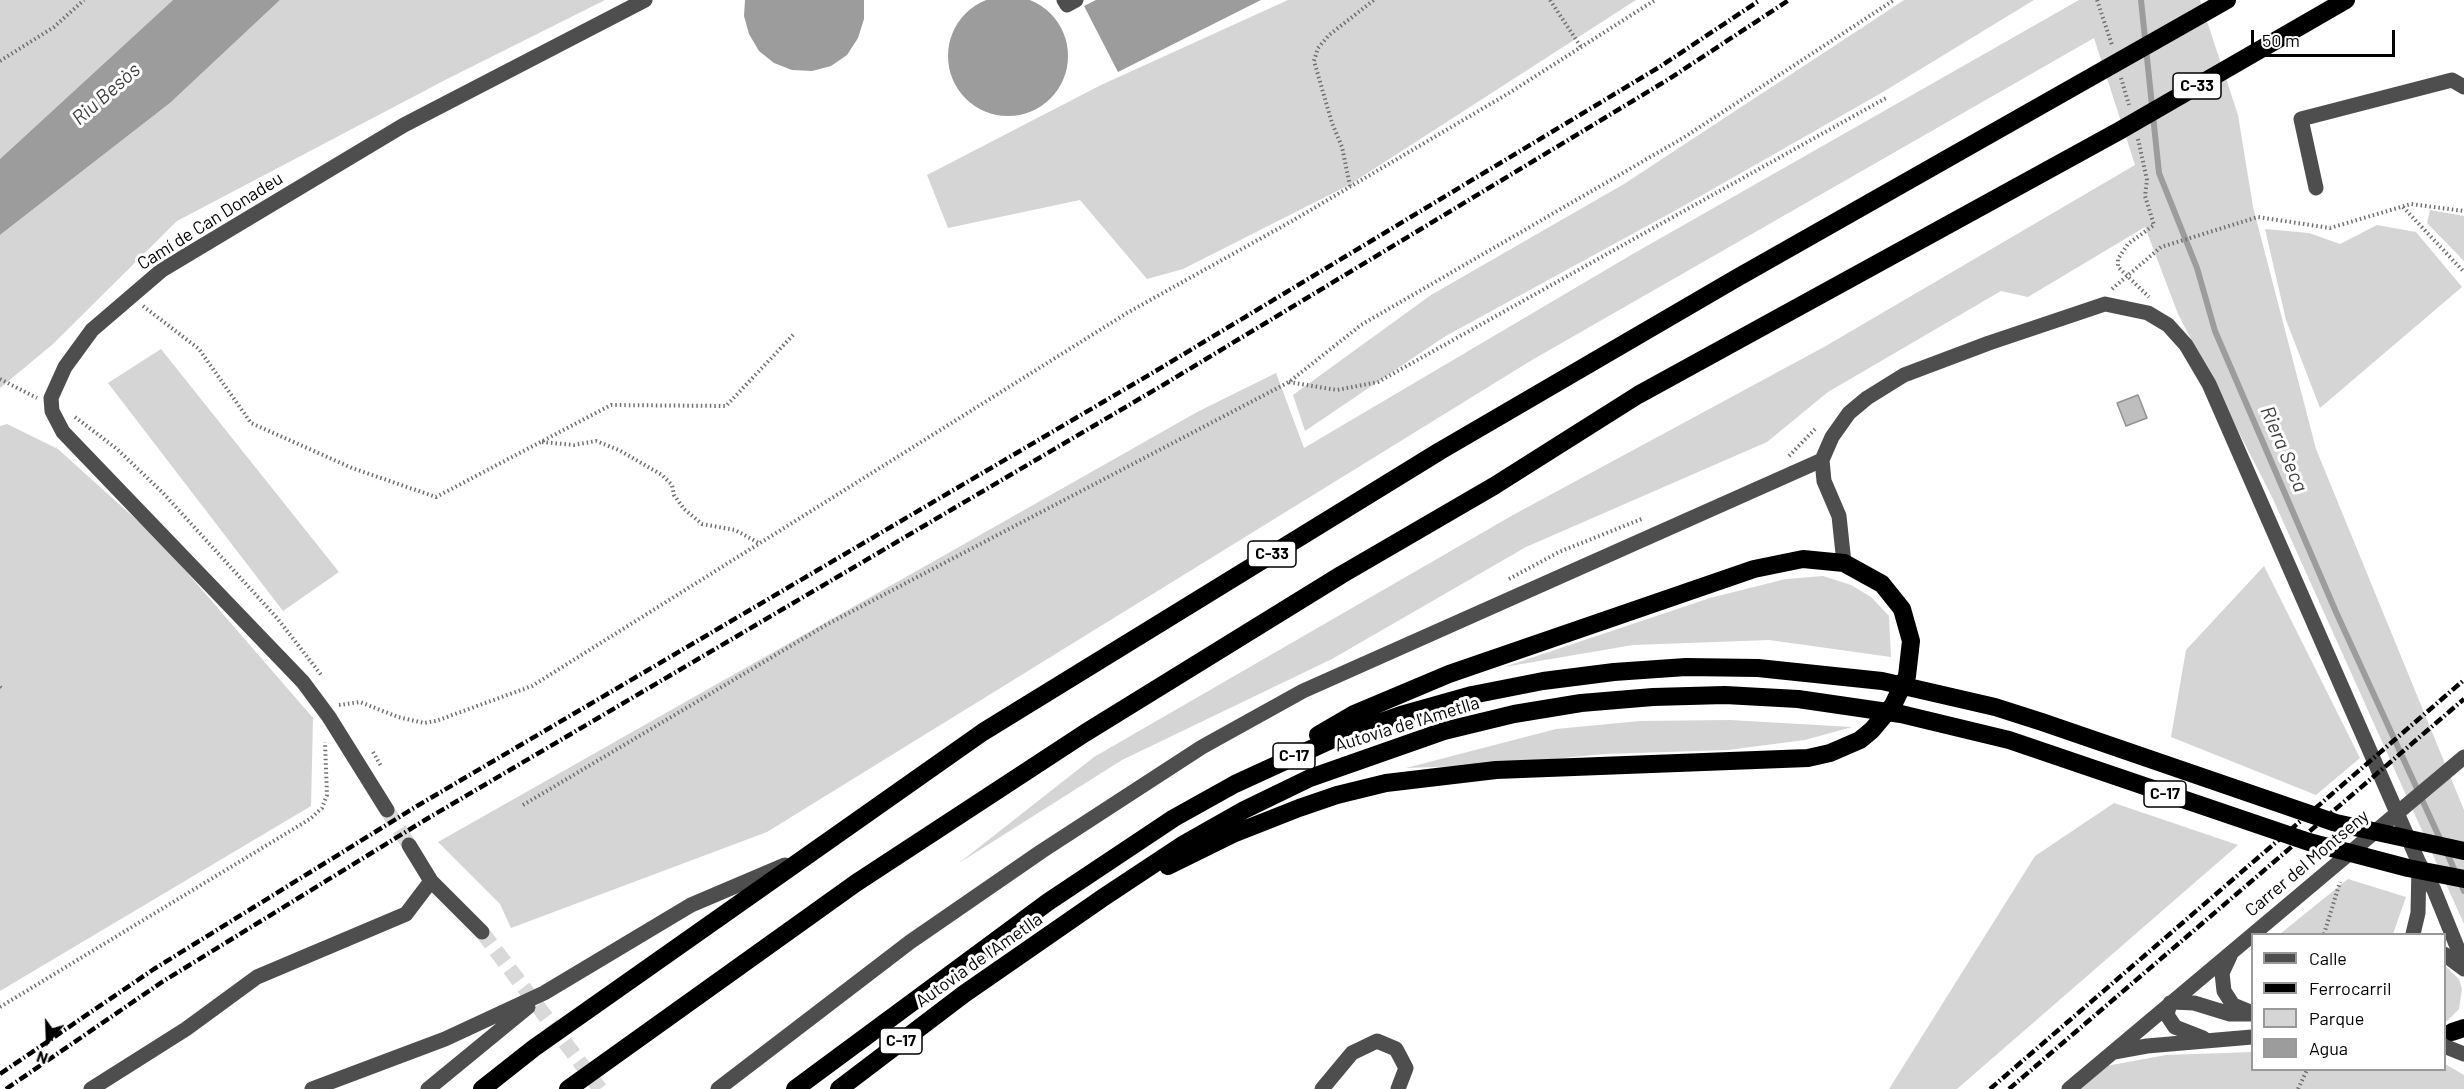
<!DOCTYPE html>
<meta charset="utf-8">
<style>
body{margin:0}
#map{position:relative;width:2464px;height:1089px;overflow:hidden;background:#fff;font-family:Barlow,sans-serif}
canvas{display:block}
.legend{position:absolute;left:2251px;top:933px;width:195px;height:138px;box-sizing:border-box;background:#fff;border:2px solid #999;margin:0;padding:8px 10px;list-style:none;font-size:18px;color:#000}
.legend li{display:flex;align-items:center;gap:12px;height:30px}
.legend b{width:30px;border:2px solid #999}
.north{position:absolute;left:18px;top:1011px;width:60px;height:60px;-webkit-text-stroke:4px #fff;paint-order:stroke;rotate:199deg;font-size:16px;font-weight:700;line-height:24px;text-align:center;color:#000}
.north::after{content:'';display:block;margin:auto;width:21px;height:27px;background:#000;clip-path:polygon(50% 0,100% 100%,50% 72%,0 100%)}
.scale{position:absolute;left:2251px;top:30px;width:144px;height:27px;box-sizing:border-box;border:3px solid #000;border-top:0;padding-left:8px;font-size:18px;line-height:21px;white-space:nowrap;color:#000;-webkit-text-stroke:4px #fff;paint-order:stroke}
</style>
<div id="map">
<canvas width="2464" height="1089"></canvas>
<ul class="legend">
<li><b style="height:8px;background:#4e4e4e"></b>Calle</li>
<li><b style="height:8px;background:#000"></b>Ferrocarril</li>
<li><b style="height:16px;background:#d5d5d5"></b>Parque</li>
<li><b style="height:16px;background:#9c9c9c"></b>Agua</li>
</ul>
<div class="north">N</div>
<div class="scale">50 m</div>
</div>
<script>
const context = document.querySelector('canvas').getContext('2d');
context.lineJoin = 'round';
function fillPath(path, color) {
  context.fillStyle = color;
  context.fill(path, 'evenodd');
}
function poly(rows) {
  const path = new Path2D();
  for (const r of rows) {
    if (r.length === 3) {
      path.moveTo(r[0] + r[2], r[1]);
      path.arc(r[0], r[1], r[2], 0, 2 * Math.PI);
      continue;
    }
    path.moveTo(r[0], r[1]);
    for (let i = 2; i < r.length; i += 2) path.lineTo(r[i], r[i + 1]);
  }
  return path;
}
function strokePath(path, color, width, dash) {
  context.strokeStyle = color;
  context.lineWidth = width;
  context.lineCap = dash ? 'butt' : 'round';
  context.setLineDash(dash || []);
  context.stroke(path);
}
function drawText(font, color, halo, rows, align = 'center') {
  context.font = font + ' Barlow,sans-serif';
  context.lineWidth = 6;
  context.setLineDash([]);
  context.textBaseline = 'middle';
  context.strokeStyle = halo;
  context.fillStyle = color;
  for (const [text, x, y, turn = 0] of rows) {
    context.save();
    context.translate(x, y);
    context.rotate((+turn || 0) * Math.PI / 180);
    context.textAlign = isNaN(turn) ? turn : align;
    if (halo) context.strokeText(text, 0, 0);
    context.fillText(text, 0, 0);
    context.restore();
  }
}
fillPath(poly([
 [0,0,173,0,0,159],
 [280,0,605,0,449,78,177,221,53,344,0,388,0,235,170,103],
 [1288,0,1636,0,1349,185,1183,269,1147,279,1080,200,948,228,927,175,1101,85],
 [1904,0,2034,0,1883,92,1678,209,1444,337,1305,431,1293,395,1431,295,1624,184],
 [2079,0,2200,0,2238,115,2253,207,2316,449,2464,810,2464,924,2272,497,2178,314,2145,227,2028,297,2001,291,1828,392,1767,442,1526,547,1332,659,1122,760,959,863,1094,757,1513,515,1824,347,2135,165,2094,38,1532,360,767,832,511,928,500,904,438,842,1199,411,1276,373,1304,448,1631,255],
 [2430,210,2464,216,2464,261,2427,223],
 [2377,225,2416,232,2462,287,2320,408,2286,320,2265,229,2309,233,2340,244],
 [161,349,339,572,283,611,108,383],
 [7,424,58,449,159,540,313,718,311,806,0,991,0,426],
 [2264,566,2360,758,2316,795,2171,737,2186,650],
 [1823,576,1851,585,1871,597,1889,616,1891,657,1769,640,1633,645,1504,667,1710,598,1786,579],
 [1730,720,1852,727,1805,740,1728,750,1604,754,1490,765,1406,768,1556,729,1640,721],
 [2114,803,2238,845,1957,1089,1889,1089,2035,856],
 [2348,879,2406,897,2393,934,2280,934],
 [2444,965,2459,979,2462,989,2459,1009,2445,1023],
 [2252,1052,2252,1070,2444,1070,2445,1064,2464,1075,2464,1089,2080,1089,2106,1066,2166,1055]
]), '#d5d5d5');
fillPath(poly([
 [1008,56,60],
 [173,0,280,0,170,103,0,235,0,159],
 [745,0,864,0,864,19,858,38,847,55,831,66,812,71,792,70,774,63,759,51,749,34,744,16],
 [1096,0,1261,0,1118,72,1084,6]
]), '#9c9c9c');
strokePath(poly([
 [2141,0,2159,173,2197,268,2215,331,2336,612,2441,841],
 [2446,851,2464,891]
]), '#9c9c9c', 6);
const building = poly([
 [2138,395,2147,418,2126,426,2117,403,2138,395]
]);
fillPath(building, '#bebebe');
strokePath(building, '#929292', 1.5);
strokePath(poly([
 [387,810,409,845],
 [482,932,600,1089]
]), '#d9d9d9', 15, [15, 8]);
strokePath(poly([
 [1550,0,1581,47],
 [2097,0,2112,45],
 [0,61,54,27,84,0],
 [2121,78,2129,105],
 [2138,139,2147,180,2145,196,2154,225,2128,244,2118,259,2118,267,2149,297],
 [1350,186,1342,147,1332,123,1314,61,1318,48,1329,35,1374,0],
 [2403,207,2464,272],
 [2112,289,2161,247,2258,217,2330,228,2411,204,2464,211],
 [143,306,199,349,251,423,352,468,436,497,611,405,726,406,794,334],
 [0,379,37,398],
 [1289,382,1337,390,1378,382,1886,98],
 [75,417,117,449,164,494,277,618,322,676],
 [542,442,574,445,596,441,619,450,662,475,672,485,674,495,684,509,702,524,735,530,759,543],
 [1789,456,1817,427],
 [1509,579,1559,552,1644,518],
 [0,687,1,688],
 [339,705,360,702,398,717,424,723,436,721,532,686,1127,313,1292,221,1509,93,1655,0],
 [373,752,381,766],
 [523,805,826,625,1289,382,1361,325,1683,138,1894,0],
 [2324,934,2340,882],
 [0,1007,310,819,322,808,327,795,325,742],
 [2298,1089,2307,1070]
]), '#707070', 4, [1.5, 3]);
strokePath(poly([
 [1064,0,1067,5,1076,0],
 [2316,188,2301,119,2452,80,2464,87],
 [1844,563,1839,516,1824,481,1822,460,1832,437,1849,413,1867,398,1904,375,1989,343,2105,304,2148,313,2168,325,2186,345,2209,384,2419,863,2434,890,2464,964],
 [387,810,329,717,303,682,63,432,52,411,51,398,65,367,92,330,162,270,404,125,645,0],
 [409,845,431,881,482,932],
 [2413,934,2418,913,2419,866],
 [2444,954,2464,969],
 [2230,956,2222,973,2224,991,2233,1005,2250,1012],
 [2172,1002,2194,1003,2230,1014,2252,1014],
 [2170,1003,2167,1015,2175,1027,2203,1038],
 [2444,1046,2464,1054],
 [2114,1052,2147,1046,2252,1037],
 [91,1089,186,1029,257,977,406,914,431,881],
 [312,1089,445,1039,544,993,691,905,785,865],
 [428,1089,528,1007],
 [718,1089,910,942,1042,851,1202,747,1303,691,1822,460],
 [1322,1089,1352,1053,1377,1041,1396,1049,1406,1068,1398,1089],
 [2069,1089,2464,757]
]), '#4e4e4e', 15);
strokePath(poly([
 [1168,866,1233,834,1299,808,1337,795,1386,783,1496,770,1808,758,1830,753,1860,740,1872,730,1893,705,1907,676,1911,641,1902,609,1882,584,1844,563,1803,559,1754,569,1449,674,1354,714,1318,735],
 [2452,1032,2464,1028],
 [482,1089,534,1048,983,732,1440,451,1735,279,2227,0],
 [568,1089,856,883,1085,733,1341,575,1494,486,1638,395,2119,131,2346,0],
 [795,1089,1048,902,1174,818,1235,784,1333,739,1401,715,1472,695,1543,681,1614,672,1686,667,1758,668,1882,681,1995,707,2042,722,2336,823,2464,851],
 [839,1089,964,994,1104,897,1184,844,1244,810,1310,778,1444,731,1514,714,1581,703,1653,697,1725,695,1798,699,1901,714,2009,740,2309,842,2408,868,2464,879]
]), '#000', 18);
strokePath(poly([
 [0,1074,154,969,417,806,1154,372,1661,66,1760,0],
 [6,1089,162,982,425,820,1163,385,1669,79,1789,0],
 [1990,1089,2464,680],
 [2009,1089,2464,699]
]), '#000', 4.5, [9, 3, 1.5, 3]);
for (const [x, y, w] of [
 [2197,86,48],
 [1272,554,48],
 [1294,756,42],
 [2165,794,42],
 [901,1041,42]
]) {
  const box = new Path2D();
  box.roundRect(x - w / 2, y - 13, w, 26, 4.5);
  context.fillStyle = '#fff';
  context.fill(box);
  strokePath(box, '#000', 1.5);
}
drawText('bold 16px', '#000', null, [
 ["C-33",2197,86],
 ["C-33",1272,554],
 ["C-17",1294,756],
 ["C-17",2165,794],
 ["C-17",901,1041]
]);
drawText('18px', '#000', '#fff', [
 ["Camí de Can Donadeu",210,221,-32],
 ["Autovia de l'Ametlla",1407,724,-17],
 ["Carrer del Montseny",2307,863,-40],
 ["Autovia de l'Ametlla",979,960,-35]
]);
drawText('italic 20px', '#3d3d3d', '#fff', [
 ["Riu Besòs",106,94,-41],
 ["Riera Seca",2284,449,67]
]);
</script>
